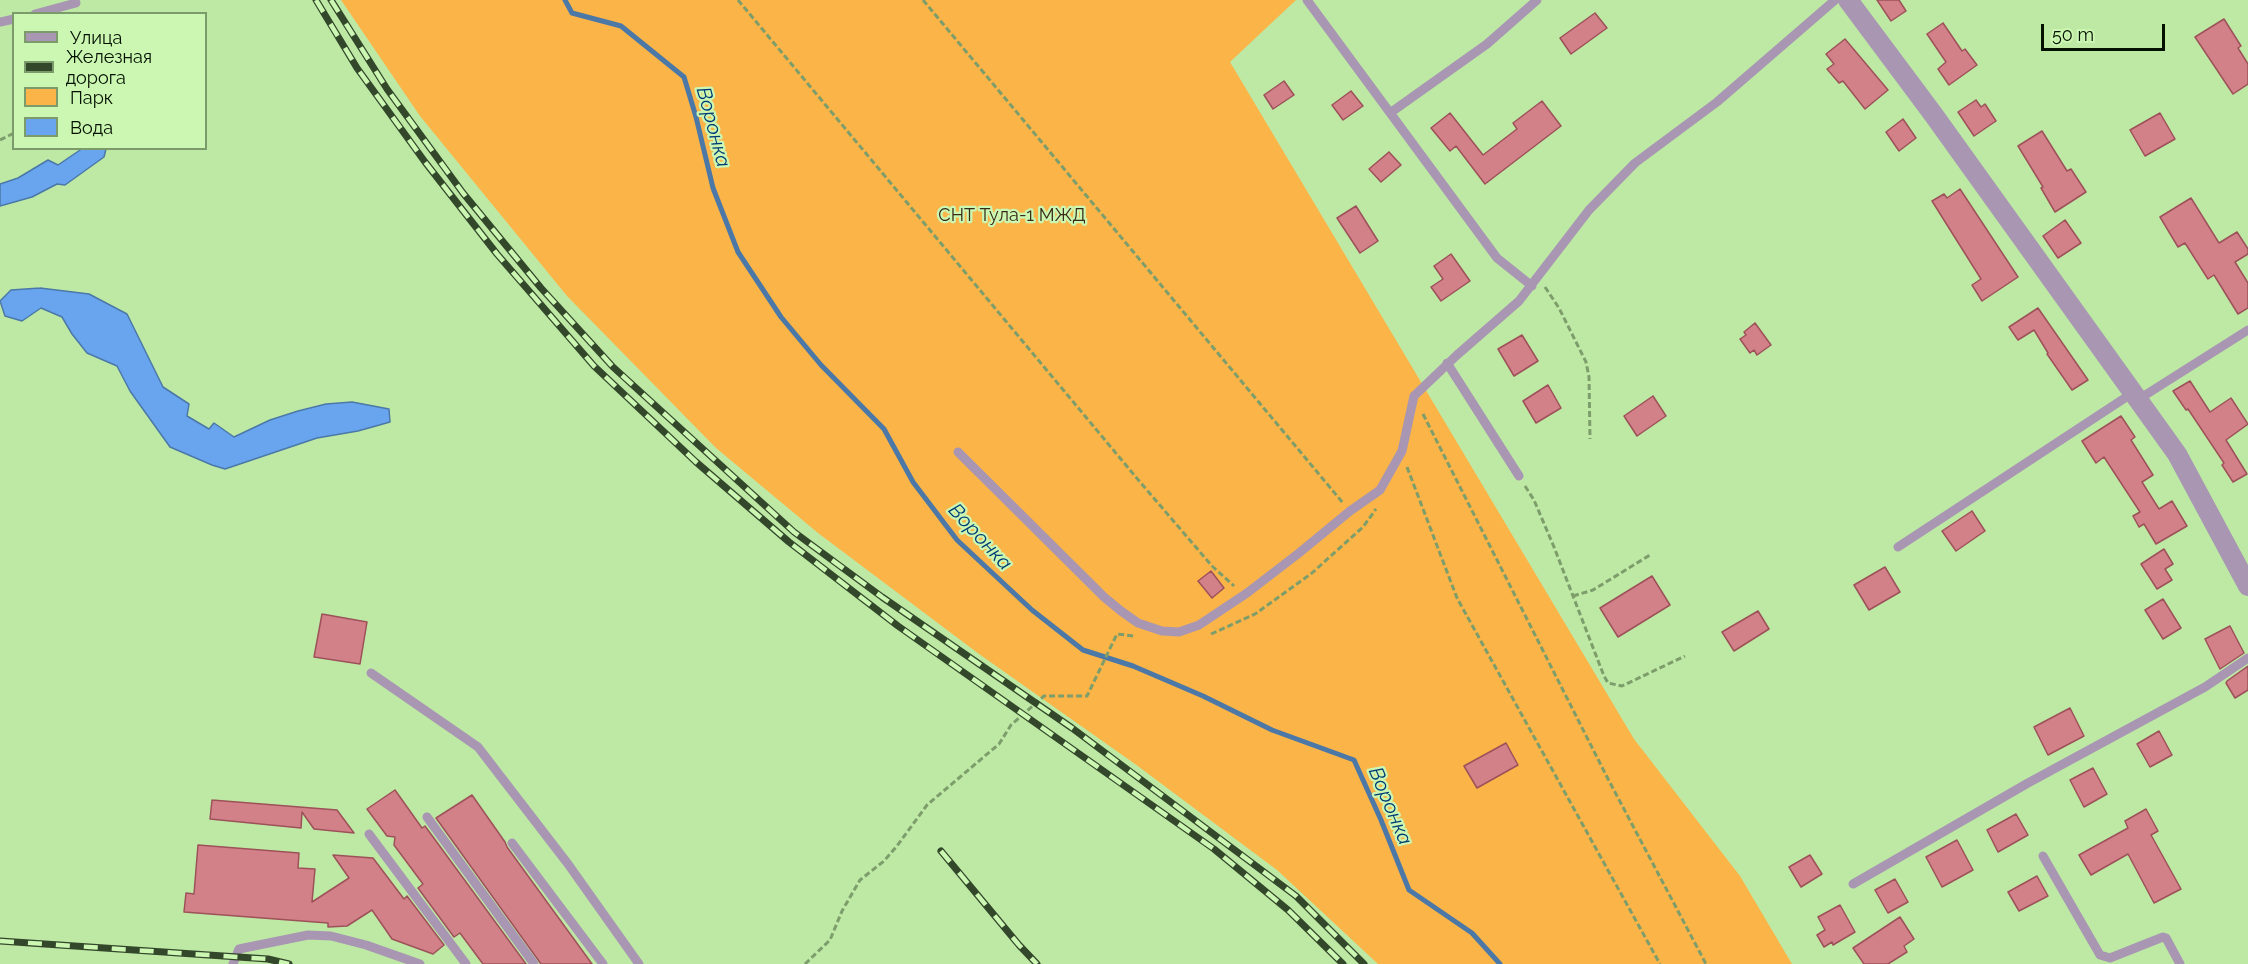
<!DOCTYPE html>
<meta charset="utf-8">
<style>
body{margin:0}
#map{position:relative;width:2248px;height:964px;overflow:hidden;background:#bee9a5;font-family:Raleway,sans-serif}
canvas{display:block}
.legend{position:absolute;left:12px;top:12px;width:195px;height:138px;box-sizing:border-box;background:#cbf7b2;border:2px solid #7b9b6b;margin:0;padding:8px 10px;list-style:none;font-size:18px;color:#041000}
.legend li{display:flex;align-items:center;gap:12px;height:30px}
.legend b{width:30px;border:2px solid #7b9b6b}
.scale{position:absolute;left:2041px;top:24px;width:124px;height:27px;box-sizing:border-box;border:3px solid #041000;border-top:0;padding-left:8px;font-size:18px;line-height:21px;white-space:nowrap;color:#041000;-webkit-text-stroke:4px #cbf7b2;paint-order:stroke}
</style>
<div id="map">
<canvas width="2248" height="964"></canvas>
<ul class="legend">
<li><b style="height:8px;background:#a896b2"></b>Улица</li>
<li><b style="height:8px;background:#33472a"></b>Железная дорога</li>
<li><b style="height:16px;background:#fbb448"></b>Парк</li>
<li><b style="height:16px;background:#69a5ef"></b>Вода</li>
</ul>
<div class="scale">50 m</div>
</div>
<script>
const context = document.querySelector('canvas').getContext('2d');
context.lineJoin = 'round';
function fillPath(path, color) {
  context.fillStyle = color;
  context.fill(path, 'evenodd');
}
function poly(rows) {
  const path = new Path2D();
  for (const r of rows) {
    path.moveTo(r[0], r[1]);
    for (let i = 2; i < r.length; i += 2) path.lineTo(r[i], r[i + 1]);
  }
  return path;
}
function strokePath(path, color, width, dash) {
  context.strokeStyle = color;
  context.lineWidth = width;
  context.lineCap = dash ? 'butt' : 'round';
  context.setLineDash(dash || []);
  context.stroke(path);
}
function drawText(font, color, halo, rows, align = 'center') {
  context.font = font + ' Raleway,sans-serif';
  context.lineWidth = 4.5;
  context.setLineDash([]);
  context.textBaseline = 'middle';
  context.strokeStyle = halo;
  context.fillStyle = color;
  for (const [text, x, y, turn = 0] of rows) {
    context.save();
    context.translate(x, y);
    context.rotate((+turn || 0) * Math.PI / 180);
    context.textAlign = isNaN(turn) ? turn : align;
    if (halo) context.strokeText(text, 0, 0);
    context.fillText(text, 0, 0);
    context.restore();
  }
}
fillPath(poly([
 [341,0,1296,0,1230,62,1634,739,1740,876,1792,964,1378,964,1277,870,1135,764,979,654,818,533,716,448,567,296,420,116]
]), '#fbb448');
const water = poly([
 [83,148,106,149,104,157,65,185,57,184,32,197,0,206,0,184,18,178,48,160,58,165,83,148],
 [40,288,89,294,127,314,163,387,189,404,187,416,209,429,214,423,234,437,270,420,298,411,326,404,352,402,389,409,390,422,358,431,317,438,225,469,212,465,170,447,130,391,117,366,87,353,72,334,62,317,41,308,22,321,5,316,0,301,11,290,40,288]
]);
fillPath(water, '#69a5ef');
strokePath(water, '#4b78a7', 1.5);
strokePath(poly([
 [565,0,572,13,621,26,684,77,696,117,713,188,738,252,781,317,821,365,884,429,913,482,957,540,1032,610,1083,650,1133,666,1203,696,1272,730,1354,760,1381,820,1409,890,1472,933,1500,964]
]), '#4b78a7', 5);
const building = poly([
 [1877,0,1899,0,1906,11,1891,21,1877,0],
 [1595,13,1607,28,1571,54,1560,38,1595,13],
 [2224,19,2241,46,2238,48,2248,64,2248,84,2233,94,2195,37,2224,19],
 [1943,23,1962,51,1965,49,1977,65,1949,85,1938,69,1946,62,1927,34,1943,23],
 [1845,39,1888,90,1865,109,1843,81,1839,83,1827,69,1834,64,1826,54,1845,39],
 [1284,81,1294,95,1273,109,1264,95,1284,81],
 [1351,91,1363,106,1343,120,1332,105,1351,91],
 [1976,100,1981,107,1985,104,1996,121,1974,136,1958,112,1976,100],
 [1542,101,1561,126,1485,184,1456,146,1450,151,1431,128,1450,113,1483,155,1517,129,1513,123,1542,101],
 [2160,113,2175,139,2145,156,2130,130,2160,113],
 [1903,119,1916,138,1899,151,1886,132,1903,119],
 [2042,131,2067,171,2071,169,2086,192,2055,212,2041,188,2043,187,2018,146,2042,131],
 [1389,152,1401,165,1381,182,1369,169,1389,152],
 [1960,189,2018,277,1982,301,1972,285,1981,279,1932,201,1944,194,1947,198,1960,189],
 [2191,198,2219,243,2237,232,2248,249,2248,254,2235,262,2248,283,2248,308,2238,314,2214,275,2208,279,2185,243,2178,247,2160,217,2191,198],
 [1356,206,1378,241,1360,253,1337,218,1356,206],
 [2065,220,2081,243,2058,258,2043,236,2065,220],
 [1451,254,1470,281,1441,301,1431,287,1443,279,1434,266,1451,254],
 [2038,308,2088,380,2072,390,2047,354,2048,353,2034,330,2018,340,2009,327,2038,308],
 [1755,323,1771,345,1757,355,1754,350,1750,353,1740,339,1746,335,1744,332,1755,323],
 [1522,335,1538,361,1514,376,1498,349,1522,335],
 [2190,381,2210,412,2231,398,2248,424,2226,440,2247,474,2233,482,2222,465,2224,463,2188,409,2186,410,2173,391,2190,381],
 [1548,385,1561,408,1536,423,1523,401,1548,385],
 [1653,396,1666,416,1637,436,1624,416,1653,396],
 [2121,416,2135,437,2131,440,2153,475,2142,482,2159,509,2172,501,2187,526,2156,544,2144,524,2139,527,2133,516,2140,512,2104,457,2096,463,2082,441,2121,416],
 [1972,511,1985,531,1956,551,1942,531,1972,511],
 [2164,549,2173,564,2165,569,2172,580,2157,589,2141,564,2164,549],
 [1885,567,1900,592,1869,610,1854,585,1885,567],
 [1211,571,1224,588,1212,598,1198,581,1211,571],
 [1652,576,1670,605,1618,637,1600,608,1652,576],
 [2163,599,2181,628,2163,639,2145,610,2163,599],
 [1758,611,1769,629,1734,651,1722,632,1758,611],
 [322,614,367,622,360,664,314,657,322,614],
 [2230,626,2244,653,2220,669,2205,639,2230,626],
 [2248,666,2248,690,2235,698,2226,683,2227,681,2248,666],
 [2070,708,2084,736,2048,755,2034,727,2070,708],
 [2159,731,2172,755,2150,767,2137,744,2159,731],
 [1506,743,1518,765,1477,788,1464,766,1506,743],
 [2093,768,2107,794,2084,807,2070,780,2093,768],
 [395,790,422,828,425,826,526,964,483,964,460,933,454,937,418,888,423,884,394,845,395,837,387,836,367,809,395,790],
 [472,795,505,842,507,847,592,964,541,964,436,818,472,795],
 [212,800,337,810,354,833,314,829,302,812,301,828,210,819,212,800],
 [2146,809,2158,831,2151,835,2181,889,2154,903,2128,854,2091,875,2079,855,2128,828,2125,821,2146,809],
 [2016,814,2028,835,1998,852,1987,830,2016,814],
 [1957,840,1973,870,1942,887,1926,857,1957,840],
 [198,845,299,853,298,868,315,869,312,902,349,878,333,855,373,858,404,899,407,896,444,945,433,954,392,939,372,910,347,926,328,927,328,923,184,912,186,893,194,894,198,845],
 [1810,855,1822,874,1801,887,1789,867,1810,855],
 [2037,876,2048,896,2019,911,2008,892,2037,876],
 [1895,879,1908,902,1888,913,1875,890,1895,879],
 [1840,905,1855,932,1833,945,1832,942,1824,947,1817,935,1825,930,1818,917,1840,905],
 [1900,917,1914,939,1904,946,1907,952,1888,964,1864,964,1853,948,1900,917]
]);
fillPath(building, '#d38189');
strokePath(building, '#9d5159', 1.5);
strokePath(poly([
 [738,0,1140,482,1212,566,1234,586],
 [923,0,1343,503],
 [0,140,14,133],
 [1545,287,1559,308,1586,362,1589,377,1590,439],
 [1423,414,1607,777,1706,964],
 [1407,467,1457,598,1660,964],
 [1525,486,1534,500,1554,547,1604,676,1608,683,1622,686,1685,656],
 [1573,596,1593,590,1650,555],
 [1211,634,1255,614,1312,573,1363,527,1376,509],
 [805,964,830,940,842,911,860,880,884,861,897,846,927,805,999,744,1011,725,1044,696,1087,696,1117,634,1134,636]
]), '#7d9d6b', 3, [6, 3]);
strokePath(poly([
 [1307,0,1497,258,1532,286],
 [35,14,76,3],
 [0,22,14,19],
 [1390,113,1487,44,1537,0],
 [1447,363,1519,476],
 [2139,399,2248,330],
 [958,452,1104,597,1121,611,1138,623,1162,631,1179,632,1199,625,1247,593,1299,553,1350,511,1380,490,1402,451,1414,396,1457,355,1519,301,1589,210,1635,163,1717,102,1835,0],
 [1898,547,2134,392],
 [371,673,478,747,568,864,639,964],
 [427,817,534,964],
 [369,834,466,964],
 [512,843,603,964],
 [2043,856,2100,955,2110,958,2163,937,2166,938,2180,964],
 [1853,884,2028,783,2205,687,2248,658],
 [233,964,239,949,308,935,331,936,366,945,420,964]
]), '#a896b2', 9);
strokePath(poly([
 [1848,0,1933,114,2177,454,2248,586]
]), '#a896b2', 20);
const rail = poly([
 [316,0,357,68,425,162,497,254,594,366,696,462,789,542,898,626,1214,849,1288,910,1343,964],
 [331,0,387,89,463,193,541,288,613,367,794,532,882,597,1072,728,1296,896,1364,964],
 [941,851,1019,945,1037,964],
 [0,941,268,959,289,964]
]);
strokePath(rail, '#33472a', 7);
strokePath(rail, '#cbf7b2', 4.5, [14]);
drawText('18px', '#382a17', '#cbf7b2', [
 ["СНТ Тула-1 МЖД",1012,216]
]);
drawText('italic 20px', '#013a74', '#cbf7b2', [
 ["Воронка",713,127,75],
 ["Воронка",980,537,47],
 ["Воронка",1390,806,67]
]);
</script>
